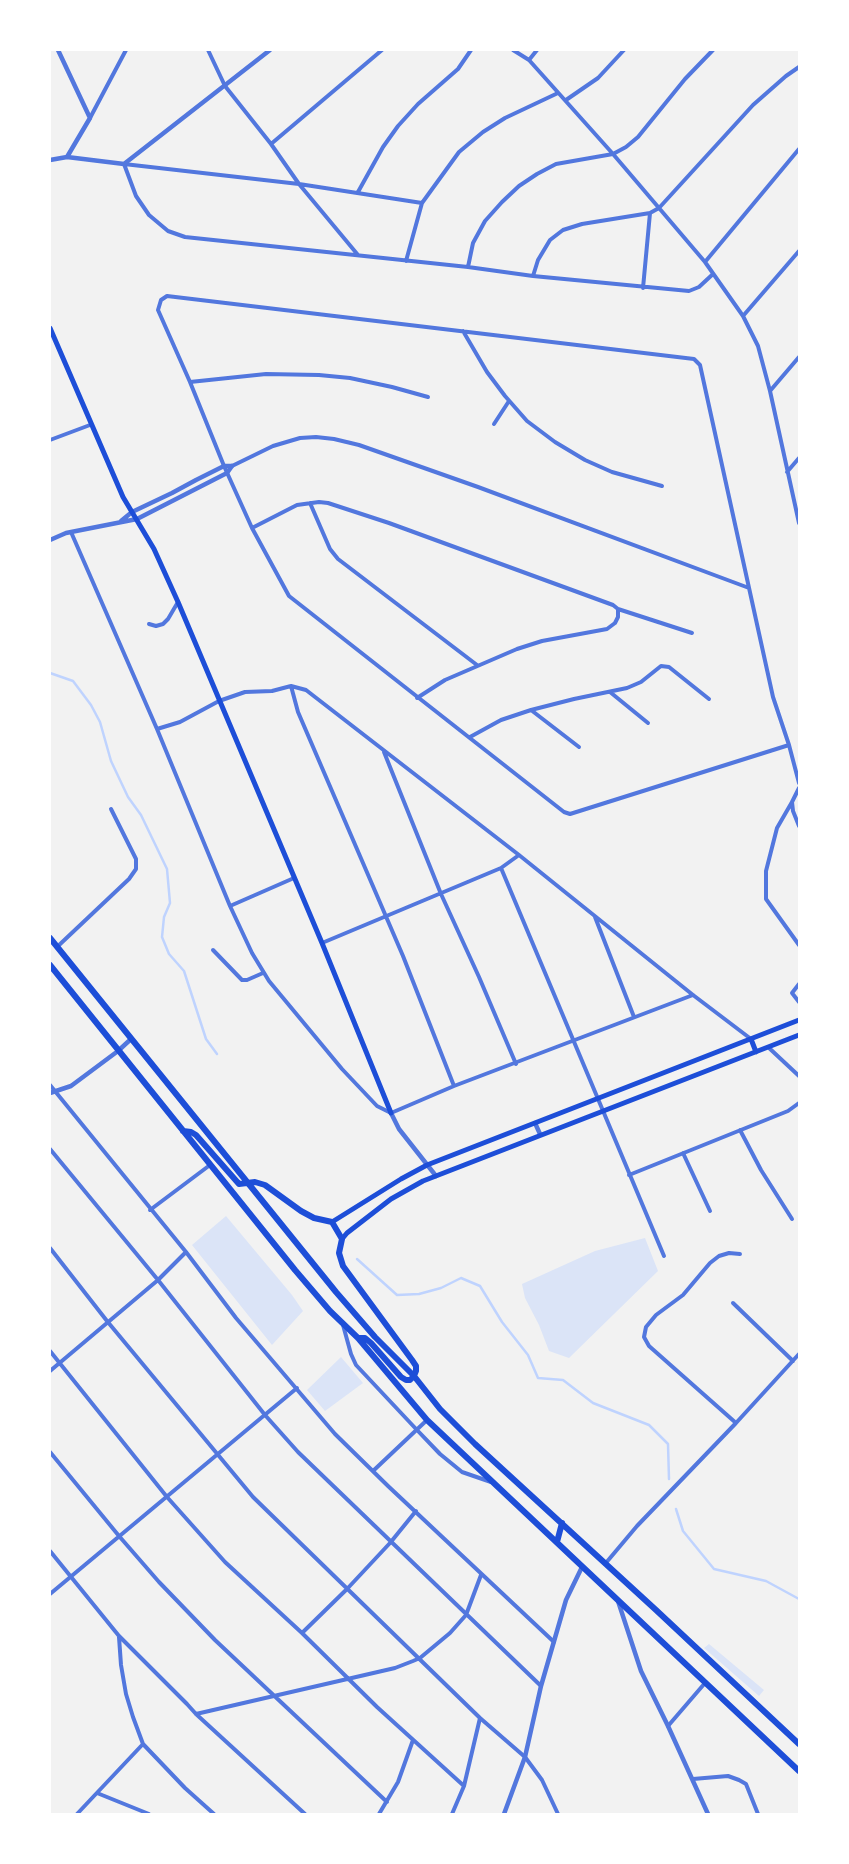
<!DOCTYPE html>
<style>
body{margin:0}
#map{position:relative;width:849px;height:1864px;overflow:hidden;background:#f2f2f2;font-family:Raleway,sans-serif}
canvas{display:block}
.frame{position:absolute;inset:0;border:51px solid #fff;pointer-events:none}
</style>
<div id="map">
<canvas width="849" height="1864"></canvas>
<div class="frame"></div>
</div>
<script>
const context = document.querySelector('canvas').getContext('2d');
context.lineJoin = 'round';
function fillPath(path, color) {
  context.fillStyle = color;
  context.fill(path, 'evenodd');
}
function poly(rows) {
  const path = new Path2D();
  for (const r of rows) {
    path.moveTo(r[0], r[1]);
    for (let i = 2; i < r.length; i += 2) path.lineTo(r[i], r[i + 1]);
  }
  return path;
}
function strokePath(path, color, width, dash) {
  context.strokeStyle = color;
  context.lineWidth = width;
  context.lineCap = dash ? 'butt' : 'round';
  context.setLineDash(dash || []);
  context.stroke(path);
}
fillPath(poly([
 [226,1216,292,1295,303,1311,272,1345,192,1245],
 [645,1238,658,1271,569,1358,549,1351,539,1325,525,1298,522,1284,595,1251],
 [341,1357,363,1383,325,1411,307,1390],
 [709,1644,764,1690,759,1696,704,1648]
]), '#dbe4f7');
strokePath(poly([
 [50,673,73,681,91,705,100,722,111,761,128,797,141,815,167,869,170,903,164,917,162,937,169,954,184,971,206,1039,217,1054],
 [357,1259,397,1295,419,1294,441,1288,461,1278,480,1286,502,1322,528,1355,538,1378,563,1380,593,1403,649,1425,668,1444,669,1479],
 [676,1509,683,1531,714,1569,766,1581,799,1599]
]), '#bfd3fe', 2.5);
strokePath(poly([
 [208,50,225,86,271,144,299,184,358,255],
 [513,50,529,60,613,154,705,262,743,316,758,346,770,391,799,523],
 [529,60,537,50],
 [566,100,598,78,624,50],
 [90,118,126,50],
 [271,144,382,50],
 [358,192,383,147,398,126,418,104,458,69,471,50],
 [422,203,299,184,124,164,136,196,149,215,168,231,185,237,468,267,533,276,689,291,699,287,713,274],
 [406,261,422,203,459,152,483,132,505,118,558,93],
 [705,262,799,149],
 [468,267,473,243,485,221,502,202,519,186,537,174,556,164,613,154,626,147,638,137,685,79,713,50],
 [533,276,538,260,550,240,563,230,582,224,650,213,659,208,753,105,786,76,799,67],
 [643,288,650,213],
 [743,316,799,251],
 [463,331,487,372,505,396,527,421,555,442,585,460,612,472,662,486],
 [190,382,266,374,319,375,350,378,392,387,428,397],
 [770,391,799,357],
 [494,424,509,401],
 [50,440,90,425],
 [232,466,273,446,300,438,316,437,334,439,359,445,478,487,749,588],
 [787,472,799,458],
 [310,503,330,549,338,559,477,665],
 [252,528,297,505,319,502,328,503,389,523,613,605,618,609,618,617,615,623,607,629,542,641,517,649,445,680,417,698],
 [71,532,157,729,230,906,252,953,269,981,342,1069,377,1106,391,1113,454,1086,693,995],
 [618,609,692,633],
 [149,624,156,626,163,624,168,619,178,602],
 [291,686,298,712,403,956,454,1086],
 [610,692,648,723],
 [531,710,579,747],
 [157,729,180,722,219,701,245,692,272,691,291,686,306,690,519,855,693,995,751,1039],
 [470,737,501,720,531,710,574,699,627,688,641,682,661,666,669,667,709,699],
 [789,745,570,814,564,812,289,596,252,528,224,466,190,382,158,310,161,300,167,296,694,359,700,365,773,697,789,745,799,783],
 [384,752,441,894,479,977,516,1064],
 [799,788,792,802,793,811,799,826],
 [792,802,777,828,766,871,766,899,799,945],
 [501,868,664,1256],
 [230,906,294,878],
 [595,917,634,1017],
 [322,943,501,868,519,855],
 [57,947,129,879,136,869,136,859,111,809],
 [213,950,242,980,247,980,263,973],
 [799,984,792,993,799,1002],
 [768,1047,799,1076],
 [50,1085,186,1252,236,1318,335,1434,388,1486,554,1642],
 [740,1130,761,1170,792,1219],
 [50,1149,158,1280,265,1415,298,1452,541,1686],
 [683,1153,710,1211],
 [629,1175,788,1111,799,1103],
 [150,1210,210,1165],
 [50,1248,107,1321,253,1497,480,1718,525,1757,542,1780,558,1814],
 [733,1303,793,1361],
 [343,1325,351,1354,356,1365,417,1430,440,1454,462,1472,491,1482],
 [50,1351,167,1497,225,1562,302,1633,377,1707,464,1786],
 [50,1371,158,1280,186,1252],
 [736,1423,649,1346,644,1337,646,1327,656,1315,683,1295,710,1263,719,1256,729,1253,740,1254],
 [50,1452,119,1536,159,1582,215,1640,387,1802],
 [373,1471,427,1420],
 [50,1551,119,1636,187,1704,196,1714,305,1814],
 [605,1564,637,1526,736,1423,799,1354],
 [50,1594,297,1388],
 [302,1633,347,1589,390,1543,416,1511],
 [119,1637,121,1665,126,1694,133,1717,143,1744,185,1788,214,1814],
 [196,1714,395,1668,413,1661,420,1658,450,1633,466,1615,481,1575],
 [668,1726,705,1683],
 [693,1779,728,1776,739,1780,746,1784,758,1814],
 [97,1793,149,1814],
 [77,1814,143,1744],
 [379,1814,398,1782,413,1740],
 [452,1814,464,1786,480,1718]
]), '#5277de', 4);
strokePath(poly([
 [58,50,90,118,67,157],
 [50,160,67,157,124,164,270,50],
 [121,521,132,512,172,493,196,480,224,466,232,466],
 [50,540,66,533,137,519,227,473,232,466],
 [50,1093,71,1086,118,1051,131,1039],
 [391,1113,399,1129,436,1176],
 [535,1123,540,1134],
 [618,1601,641,1671,668,1726,708,1814],
 [504,1814,525,1757,541,1686,566,1600,582,1567]
]), '#5277de', 4.5);
strokePath(poly([
 [50,328,123,497,154,549,178,602,322,943,391,1113],
 [751,1039,756,1052],
 [332,1222,401,1179,427,1165,799,1020],
 [342,1239,347,1233,391,1199,423,1181,799,1035]
]), '#1d4ed8', 5);
strokePath(poly([
 [50,938,336,1292,375,1337,414,1376,440,1409,475,1444,656,1610,799,1744],
 [50,965,295,1270,330,1311,358,1338,427,1420,799,1771],
 [183,1131,191,1132,196,1135,239,1184,255,1182,265,1185,301,1211,314,1218,332,1222,342,1239,339,1253,343,1266,412,1360,416,1366,416,1371,414,1376,410,1380,406,1380,401,1377,371,1343,365,1338,358,1338],
 [557,1542,562,1523]
]), '#1d4ed8', 6);
</script>
